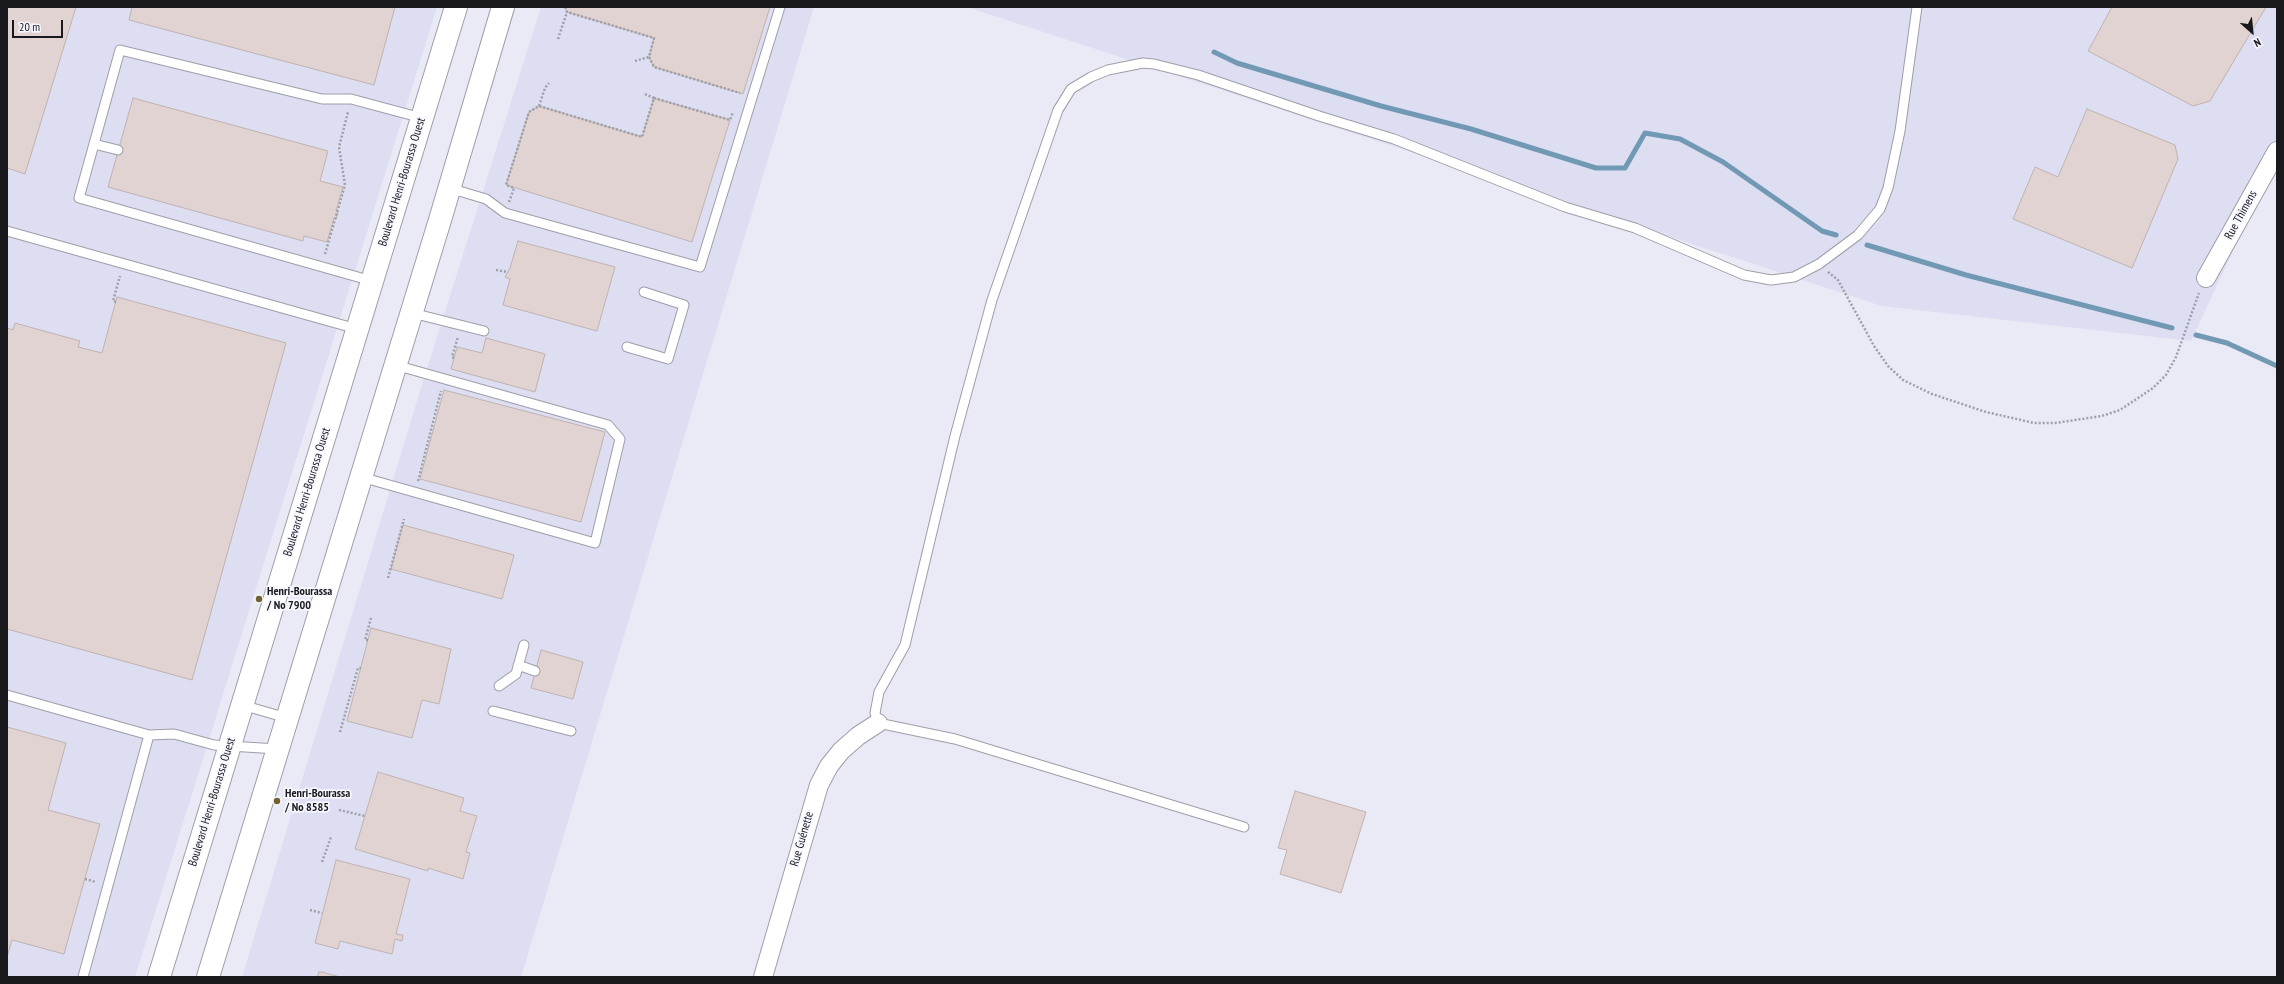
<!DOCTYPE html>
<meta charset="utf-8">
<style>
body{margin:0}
#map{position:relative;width:2284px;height:984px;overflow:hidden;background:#e9eaf5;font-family:"PT Sans Narrow",sans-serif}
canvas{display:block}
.frame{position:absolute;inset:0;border:8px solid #19191d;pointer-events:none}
.north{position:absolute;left:2232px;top:12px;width:40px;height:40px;-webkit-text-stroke:3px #f7f8ff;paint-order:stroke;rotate:153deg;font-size:11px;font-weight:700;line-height:16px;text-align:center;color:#19191d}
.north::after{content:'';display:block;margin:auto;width:14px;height:18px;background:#19191d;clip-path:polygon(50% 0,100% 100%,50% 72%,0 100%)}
.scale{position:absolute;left:12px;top:20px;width:51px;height:18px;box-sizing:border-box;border:2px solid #19191d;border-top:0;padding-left:5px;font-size:12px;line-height:14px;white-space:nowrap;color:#19191d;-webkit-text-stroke:3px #f7f8ff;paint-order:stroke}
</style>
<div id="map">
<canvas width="2284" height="984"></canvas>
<div class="frame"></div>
<div class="north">N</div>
<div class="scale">20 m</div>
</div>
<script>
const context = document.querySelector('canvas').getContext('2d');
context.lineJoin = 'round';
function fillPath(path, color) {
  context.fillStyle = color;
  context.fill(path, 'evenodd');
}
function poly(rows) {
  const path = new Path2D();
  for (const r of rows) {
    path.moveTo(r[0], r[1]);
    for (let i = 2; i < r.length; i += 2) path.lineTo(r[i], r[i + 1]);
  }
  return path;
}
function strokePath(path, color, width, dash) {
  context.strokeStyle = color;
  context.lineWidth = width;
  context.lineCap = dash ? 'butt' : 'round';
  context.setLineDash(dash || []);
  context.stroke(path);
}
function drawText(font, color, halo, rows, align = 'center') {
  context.font = font + ' "PT Sans Narrow",sans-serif';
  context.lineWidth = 3.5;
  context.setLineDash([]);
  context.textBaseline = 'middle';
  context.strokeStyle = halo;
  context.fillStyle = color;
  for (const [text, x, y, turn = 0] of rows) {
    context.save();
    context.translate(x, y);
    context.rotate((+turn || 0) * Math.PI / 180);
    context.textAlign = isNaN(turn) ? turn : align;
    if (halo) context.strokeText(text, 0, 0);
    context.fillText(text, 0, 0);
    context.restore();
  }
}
fillPath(poly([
 [7,7,437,7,135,977,7,977],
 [541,7,814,7,521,977,242,977,420,391],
 [967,7,2277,7,2277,157,2191,341,1882,306]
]), '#dddef1');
strokePath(poly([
 [1214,52,1237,63,1381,106,1471,129,1596,168,1625,168,1645,133,1680,139,1723,162,1822,231,1836,235],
 [1867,245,1966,275,2172,328],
 [2196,335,2227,343,2277,366]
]), '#7299b4', 5);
const building = poly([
 [7,7,76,7,25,174,7,168,7,7],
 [132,7,395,7,374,85,129,20,132,7],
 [565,7,770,7,743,94,654,67,649,57,654,38,567,12,565,7],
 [2112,7,2266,7,2210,101,2193,106,2088,51,2112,7],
 [133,98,328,151,320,181,343,187,336,211,338,212,336,219,334,218,327,242,304,236,303,241,108,187,133,98],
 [654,98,730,120,692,242,506,185,529,112,539,106,642,137,654,98],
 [2087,109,2175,145,2178,159,2132,268,2013,219,2035,167,2058,177,2087,109],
 [518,241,615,267,597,331,503,305,510,279,505,277,510,268,518,241],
 [117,297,286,343,192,680,7,629,7,328,13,330,15,323,80,341,78,347,102,353,117,297],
 [486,338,545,354,535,392,451,369,457,347,482,353,486,338],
 [444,390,605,432,581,522,420,479,444,390],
 [403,525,514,555,502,599,391,569,403,525],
 [371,628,451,649,439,704,422,700,412,738,347,721,371,628],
 [541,650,583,662,573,699,531,688,541,650],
 [7,727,66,743,48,810,100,824,64,954,12,940,7,957,7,727],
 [378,772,464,798,460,811,477,816,466,852,470,853,463,879,428,868,428,871,355,849,378,772],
 [1295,791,1366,812,1341,893,1280,874,1287,850,1278,848,1295,791],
 [336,860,410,879,396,934,403,935,402,941,395,939,392,954,340,941,338,949,315,943,336,860],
 [319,972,322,972,340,977,317,977,319,972]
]);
fillPath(building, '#e0d3d1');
strokePath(building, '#c0b3b1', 1);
const lane = poly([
 [94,144,118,150],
 [449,188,486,199,505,213,700,267,780,7],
 [7,231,357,329],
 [372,281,79,198,120,50,322,99,351,99,422,118],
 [412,313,484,331],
 [627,347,668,359,684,305,644,292],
 [361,477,595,543,620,439,608,425,395,365],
 [518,665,535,671],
 [499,686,516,674,524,645],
 [7,695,149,735,174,734,214,745,277,749],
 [242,705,287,718],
 [493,711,571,731],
 [1244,827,955,739,878,723,875,713,879,692,905,645,955,436,992,300,1058,110,1071,89,1091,77,1108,70,1143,63,1154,64,1198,75,1319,116,1394,139,1565,207,1635,228,1744,275,1771,280,1794,277,1819,264,1858,235,1880,209,1888,188,1900,131,1917,7],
 [83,977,149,735]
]);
const street = poly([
 [2206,278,2277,151],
 [763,977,819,785,829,766,841,751,858,736,878,723]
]);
const primary = poly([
 [159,977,456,7],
 [208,977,440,220,503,7]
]);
strokePath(lane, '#9d9ea8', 11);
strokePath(street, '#9d9ea8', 20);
strokePath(primary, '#9d9ea8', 24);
strokePath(poly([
 [565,7,567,12,654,38,649,57,654,67,740,93],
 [558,39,567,12],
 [635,61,649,57],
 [645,94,654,98],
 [539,106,545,88,549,83],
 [509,202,514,188,506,185,529,112,539,106,642,137,654,98,730,120,733,112],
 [325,254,345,185,339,147,348,112],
 [496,270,508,272],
 [1828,272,1838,280,1874,346,1888,366,1903,380,1932,394,1986,412,2034,423,2055,423,2102,416,2120,410,2153,388,2166,375,2176,357,2199,293],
 [116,302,113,301,120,276],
 [454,358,452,357,458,337],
 [418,481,441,391],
 [388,578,404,519],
 [368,640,365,640,371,618],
 [340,732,358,668,361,668],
 [339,810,365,816],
 [322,862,331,837],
 [85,879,96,882],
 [310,910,322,913]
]), '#9f9fa8', 2.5, [2, 2]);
strokePath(lane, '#fff', 9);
strokePath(street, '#fff', 18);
strokePath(primary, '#fff', 22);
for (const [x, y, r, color] of [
 [259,599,4,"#716331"],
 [277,801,4,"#716331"]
]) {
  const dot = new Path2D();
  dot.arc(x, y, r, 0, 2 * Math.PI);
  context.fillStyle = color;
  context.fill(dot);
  strokePath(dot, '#f7f8ff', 1.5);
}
drawText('12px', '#19191d', '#f7f8ff', [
 ["Boulevard Henri-Bourassa Ouest",402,182,-73],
 ["Rue Thimens",2241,215,-61],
 ["Boulevard Henri-Bourassa Ouest",307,492,-73],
 ["Boulevard Henri-Bourassa Ouest",212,802,-73],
 ["Rue Guénette",802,839,-74]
]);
drawText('bold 12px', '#19191d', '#f7f8ff', [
 ["Henri-Bourassa",267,592],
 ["/ No 7900",267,606],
 ["Henri-Bourassa",285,794],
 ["/ No 8585",285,808]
], 'left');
</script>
